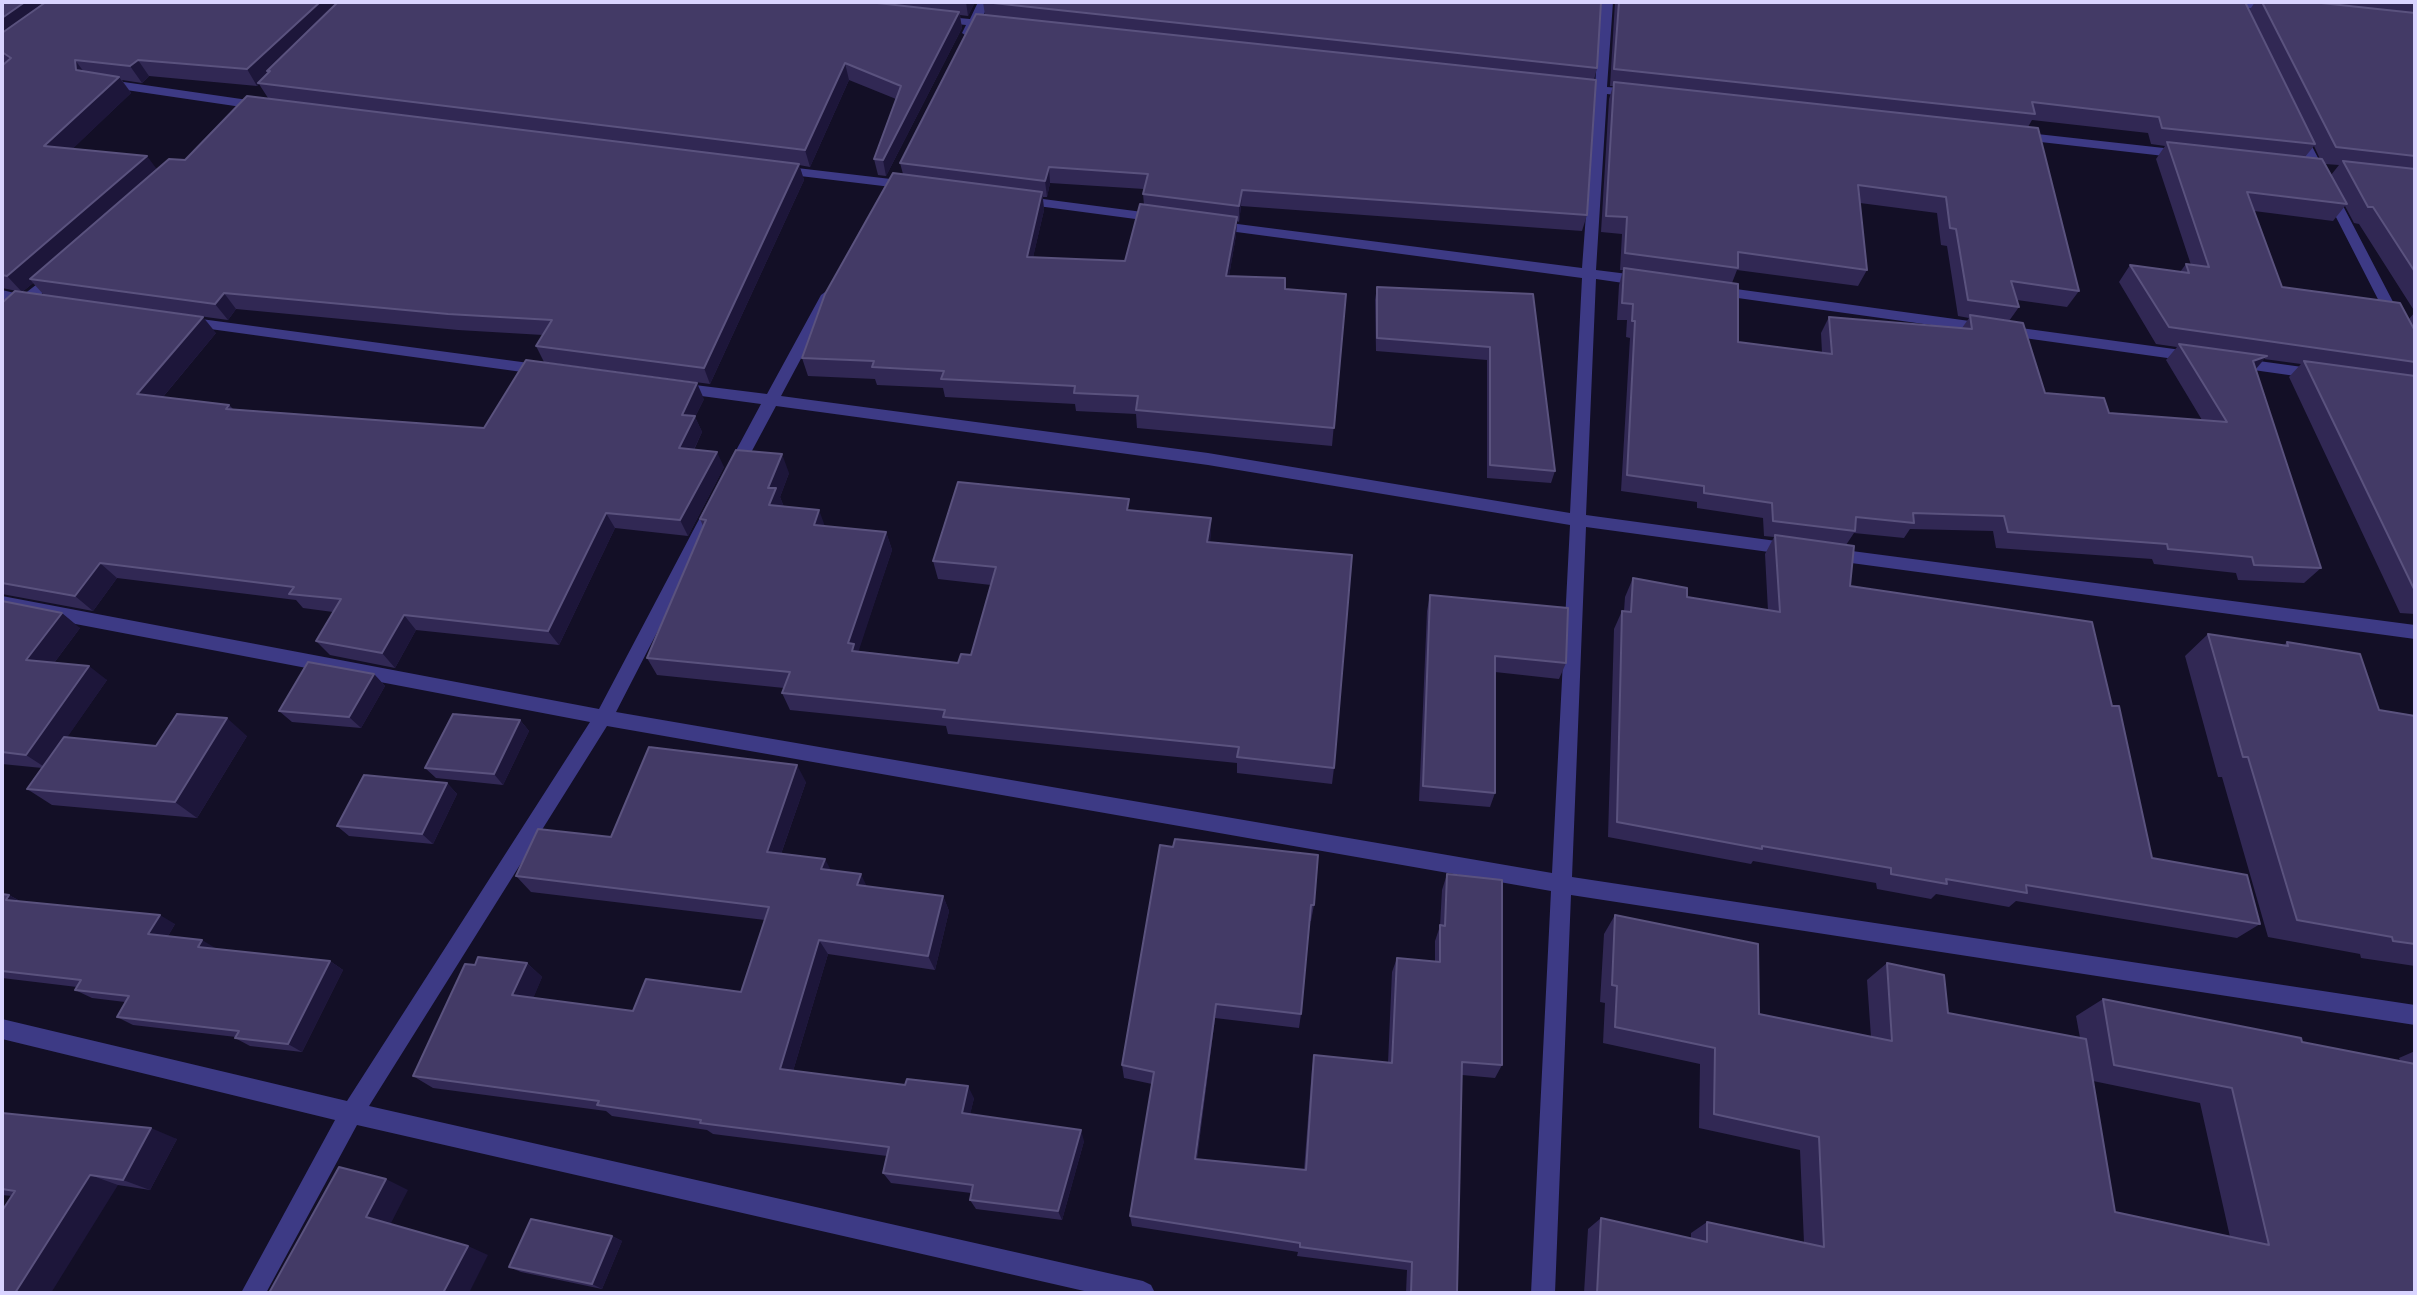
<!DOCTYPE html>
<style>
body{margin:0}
#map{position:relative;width:2417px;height:1295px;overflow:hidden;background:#130f26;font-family:"Archivo Narrow",sans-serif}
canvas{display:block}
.frame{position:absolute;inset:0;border:4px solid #d9d4ff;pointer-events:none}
</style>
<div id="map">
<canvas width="2417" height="1295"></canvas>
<div class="frame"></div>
</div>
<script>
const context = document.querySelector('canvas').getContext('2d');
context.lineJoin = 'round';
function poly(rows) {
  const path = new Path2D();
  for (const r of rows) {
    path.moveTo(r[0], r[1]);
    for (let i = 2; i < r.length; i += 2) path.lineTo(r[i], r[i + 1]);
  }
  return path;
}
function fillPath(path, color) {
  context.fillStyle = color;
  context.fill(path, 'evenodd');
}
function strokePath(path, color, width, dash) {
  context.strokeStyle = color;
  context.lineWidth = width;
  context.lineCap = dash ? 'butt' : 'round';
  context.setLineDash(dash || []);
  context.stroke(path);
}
fillPath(poly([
 [978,2,990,2,981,20,1000,23,1000,27,977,27,972,35,968,37,962,33,966,25,937,22,931,19,937,16,970,19,978,2],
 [1601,2,1613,2,1607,87,1633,89,1639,93,1633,97,1607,94,1596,270,1644,276,1651,281,1644,286,1596,279,1586,515,1791,543,1797,544,1799,549,1797,554,1791,555,1586,527,1572,877,2415,1005,2415,1025,1571,895,1555,1293,1531,1293,1551,891,607,726,369,1106,1143,1281,1151,1285,1155,1293,1093,1293,357,1125,266,1293,241,1293,335,1120,2,1039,2,1019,347,1101,590,722,2,610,2,596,599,709,704,510,710,508,718,514,616,712,1552,873,1570,525,1208,465,776,406,739,475,733,477,725,471,761,404,679,393,671,388,679,383,767,394,821,295,828,290,835,295,781,396,1208,453,1570,513,1582,278,1214,229,1207,225,1214,221,1582,268,1595,93,1573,91,1567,87,1573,83,1595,86,1601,2],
 [2208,2,2247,2,2276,5,2282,8,2276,11,2214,5,2208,2],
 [103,79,262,102,268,106,262,110,99,86,99,80,103,79],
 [2298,127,2304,131,2415,344,2415,363,2408,358,2292,131,2298,127],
 [2019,132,2182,150,2188,154,2182,158,2014,139,2013,136,2019,132],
 [780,166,908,181,915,185,908,189,775,173,773,170,780,166],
 [1020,196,1158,214,1165,218,1158,222,1015,203,1015,197,1020,196],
 [55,270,60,272,60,278,31,303,2,300,2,290,23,295,55,270],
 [1714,286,2196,352,2203,357,2196,362,1709,294,1707,291,1714,286],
 [186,317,544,365,551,370,544,375,181,325,179,322,186,317],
 [2237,358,2317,369,2324,374,2317,379,2232,367,2230,363,2237,358],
 [1829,548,2415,625,2415,639,1829,560,1823,559,1821,554,1823,549,1829,548]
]), '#3d3a85');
fillPath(poly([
 [2,2,975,2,968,16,960,15,962,28,886,176,878,175,874,159,896,99,849,80,810,167,799,165,804,180,710,384,544,362,536,346,543,335,458,330,236,309,228,320,44,295,33,283,22,292,2,288],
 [149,76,257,86,259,84,268,98,185,160,157,169,72,149,131,93,122,80,142,83],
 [983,2,1597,68,1594,80,1587,215,1582,231,1241,206,1239,222,1237,221,1236,235,1229,276,1285,289,1346,294,1332,446,1137,428,1136,414,1076,411,1075,404,945,397,943,388,877,385,875,379,808,376,802,358,903,174,900,163,985,15],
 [1050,183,1144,189,1143,194,1144,205,1125,261,1033,257,1044,210,1043,197,1047,197],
 [1615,2,2245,2,2249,11,2255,2,2415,2,2415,312,2359,224,2354,223,2345,206,2333,221,2254,211,2282,287,2409,319,2415,312,2415,614,2400,613,2289,377,2301,364,2264,359,2256,369,2321,568,2304,583,2238,580,2236,573,2154,564,2152,559,1996,548,1993,531,1910,529,1904,538,1854,533,1846,545,1850,586,2112,706,2152,858,2260,924,2237,938,2016,901,2009,907,1936,894,1931,899,1877,889,1876,883,1753,861,1751,864,1608,837,1614,629,1622,611,1624,611,1625,597,1633,578,1687,597,1768,611,1765,554,1774,537,1764,536,1763,518,1697,508,1697,502,1621,491,1630,338,1626,337,1627,320,1617,320,1619,285,1623,270,1620,270,1622,234,1601,232,1609,99,1613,86,1610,86],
 [2032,120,2148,133,2151,144,2165,146,2156,159,2191,265,2186,264,2180,272,2130,265,2119,282,2156,344,2177,347,2166,360,2202,420,2109,413,2045,393,2009,321,2019,307,2017,300,2067,307,2079,291,2028,127],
 [2314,146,2320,159,2305,157],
 [2325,164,2339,165,2331,175],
 [1860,203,1937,213,1941,245,1947,246,1958,316,1969,318,1962,328,1829,317,1821,333,1822,353,1738,342,1732,283,1737,270,1858,286,1867,270],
 [1377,287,1533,294,1555,471,1551,483,1487,478,1487,360,1376,351,1375,300],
 [2,296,5,300,216,333,163,397,229,405,233,409,484,428,704,399,695,417,702,432,694,450,724,467,688,536,615,528,559,645,416,630,395,668,330,655,316,641,333,612,303,608,296,600,117,578,93,611,2,594],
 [789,473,780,497,784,507,825,526,886,532,892,550,858,651,958,663,971,655,991,585,938,579,933,561,1130,511,1211,518,1210,542,1334,768,1332,784,1237,773,1237,763,948,734,946,726,790,710,782,693,784,688,657,675,647,658,703,526,700,519],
 [1430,595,1566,663,1559,679,1495,672,1495,793,1490,807,1419,801,1427,611],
 [2,601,80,628,54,663,107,680,67,737,156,746,247,736,197,818,52,805,27,789,42,768,2,764],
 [2208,634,2284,645,2287,642,2379,710,2415,716,2415,966,2361,958,2360,954,2268,937,2222,777,2218,777,2185,656],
 [374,674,385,686,361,728,292,722,279,711],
 [520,720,529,731,503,785,436,778,425,768],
 [806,782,781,854,831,870,867,886,943,896,949,911,935,970,828,954,793,1071,974,1098,970,1114,1084,1141,1062,1220,976,1209,970,1200,971,1193,891,1183,883,1173,887,1156,713,1134,707,1130,612,1116,606,1111,433,1088,413,1076,475,965,527,963,542,977,533,998,633,1011,741,992,765,920,531,892,516,876,611,837],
 [447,783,457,794,433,844,349,836,337,826],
 [1160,845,1314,905,1311,921,1309,921,1301,1014,1299,1028,1215,1018,1197,1159,1304,1170,1312,1068,1314,1055,1388,1063,1392,972,1397,958,1435,962,1435,941,1440,926,1442,890,1447,874,1502,1065,1495,1078,1462,1075,1457,1293,1406,1293,1407,1270,1297,1256,1298,1252,1132,1226,1130,1216,1152,1084,1124,1078,1122,1065],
 [2,894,9,895,20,901,175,924,168,936,216,949,330,961,343,970,302,1052,250,1046,235,1038,236,1037,133,1025,117,1017,125,1002,92,998,75,990,77,987,2,978],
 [1615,915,1759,1014,1871,1037,1867,980,1887,963,1948,1013,2080,1038,2076,1016,2103,999,2302,1042,2400,1061,2399,1058,2415,1051,2415,1293,1584,1293,1588,1229,1601,1218,1691,1238,1691,1233,1707,1222,1804,1243,1800,1150,1699,1128,1700,1064,1603,1043,1605,1003,1600,1002,1604,934],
 [2093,1081,2200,1103,2230,1237,2115,1212],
 [2,1113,177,1139,150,1190,118,1185,12,1196,2,1195],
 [612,1236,622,1241,602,1289,521,1272,509,1267]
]), '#312854');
fillPath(poly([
 [25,2,59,2,2,44,2,18],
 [320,2,346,2,267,71,269,75,257,86,247,69],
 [966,2,975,2,968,16],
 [959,12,962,28,886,176,883,160],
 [75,60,87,76,76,70],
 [138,60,149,76,142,83,130,66],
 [845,63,849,80,810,167,805,150],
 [119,77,131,93,58,163,44,146],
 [147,156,159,172,30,279,33,283,22,292,7,276],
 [799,164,804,180,710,384,704,368],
 [1049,167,1050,183,1047,197,1045,181],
 [1242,190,1241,206,1239,222,1239,206],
 [1042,192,1044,210,1029,275,1027,257],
 [1237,217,1236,235,1226,294,1226,276],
 [224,293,236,309,228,320,215,304],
 [203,317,216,333,152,410,137,394],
 [2267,356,2253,372,2253,361],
 [697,383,704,399,695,417,702,432,687,464,679,448,682,415],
 [717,452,724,467,688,536,680,520],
 [782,454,789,473,780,497,784,507,769,505,768,488],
 [819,510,826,529,814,525],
 [606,513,615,528,559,645,548,631],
 [1211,518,1211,536,1207,560,1207,542],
 [886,532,892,550,858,653,859,668,848,643],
 [100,563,117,578,93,611,75,596],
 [62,613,80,628,45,675,26,660],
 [404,615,416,630,395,668,382,653],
 [89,666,107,680,46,768,26,755],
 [374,674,385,686,361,728,349,717],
 [227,718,247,736,197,818,175,802],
 [520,720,529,731,503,785,494,774],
 [797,765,806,782,776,868,767,852],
 [447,783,457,794,433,844,422,834],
 [825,859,833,874,821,869],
 [861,874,868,889,857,885],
 [9,895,26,905,6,900],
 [943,896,949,911,935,970,928,956],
 [160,915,175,924,164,943,148,934],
 [202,940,217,949,198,947],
 [819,940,828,954,790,1081,780,1069],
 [330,961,343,970,302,1052,288,1044],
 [527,963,542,977,529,1009,512,995],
 [1216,1004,1215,1018,1195,1170,1195,1159],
 [968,1086,974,1098,968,1124,962,1113],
 [151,1128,177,1139,150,1190,123,1180],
 [1081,1130,1084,1141,1062,1220,1058,1211],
 [90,1175,118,1185,51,1293,15,1293],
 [386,1179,408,1190,389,1227,366,1217],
 [612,1236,622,1241,602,1289,592,1284],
 [468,1246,488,1255,469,1293,443,1293]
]), '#1d163a');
const building = poly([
 [2,2,25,2,2,18,2,2],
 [46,2,320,2,247,69,138,60,130,66,75,60,76,70,119,77,44,146,147,156,7,276,2,275,2,65,3,65,11,58,2,52,2,33,46,2],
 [338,2,868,2,959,12,883,160,874,159,901,86,845,63,805,150,258,83,270,71,267,71,338,2],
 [984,2,1601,2,1597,68,984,2],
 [1619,2,2245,2,2315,144,2162,128,2159,117,2032,102,2035,114,1614,69,1619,2],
 [2262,2,2312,2,2415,13,2415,156,2336,147,2262,2],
 [976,14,1596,80,1587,215,1242,190,1239,206,1143,194,1148,174,1049,167,1045,181,900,163,976,14],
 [1614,82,2038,128,2079,291,2011,281,2019,307,1968,300,1956,229,1950,228,1946,197,1858,185,1867,270,1738,252,1738,268,1625,253,1627,217,1606,216,1614,82],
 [247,96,799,164,704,368,536,346,552,320,448,314,224,293,215,304,30,279,169,159,185,160,247,96],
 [2167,142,2322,159,2347,204,2247,192,2282,287,2400,303,2415,331,2415,362,2169,327,2130,265,2189,273,2186,264,2209,267,2167,142],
 [2343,161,2415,169,2415,272,2373,207,2368,207,2343,161],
 [893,173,1042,192,1027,257,1125,261,1140,204,1237,217,1226,276,1285,278,1285,289,1346,294,1334,428,1136,410,1138,396,1074,393,1075,386,941,379,944,371,872,367,874,361,802,358,825,294,893,173],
 [1624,268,1738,284,1738,342,1832,354,1829,317,1972,329,1970,315,2023,323,2045,393,2104,398,2109,413,2227,422,2179,344,2267,356,2253,361,2321,568,2254,565,2252,557,2168,549,2167,544,2008,532,2004,516,1913,513,1914,523,1856,517,1855,531,1773,521,1772,503,1704,493,1704,486,1627,475,1635,321,1632,321,1633,304,1622,303,1624,268],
 [1377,287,1533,294,1555,471,1490,465,1490,347,1377,338,1377,287],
 [15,291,203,317,137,394,229,405,226,409,484,428,526,360,697,383,682,415,695,416,679,448,717,452,680,520,606,513,548,631,404,615,382,653,316,641,341,599,289,594,294,587,100,563,75,596,2,583,2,303,15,291],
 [2304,361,2415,376,2415,591,2304,361],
 [736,450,782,454,768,488,776,488,769,505,819,510,814,525,886,532,848,643,854,644,852,651,958,663,961,654,971,655,996,567,933,561,958,482,1129,499,1127,510,1211,518,1207,542,1352,555,1334,768,1237,757,1239,747,943,717,945,710,782,693,790,672,647,658,706,520,700,519,736,450],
 [1775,535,1854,546,1850,586,2092,622,2112,706,2119,706,2152,858,2247,875,2260,924,2026,885,2027,893,1946,879,1947,884,1891,874,1891,868,1762,846,1762,849,1617,822,1622,611,1631,612,1633,578,1687,588,1687,597,1780,612,1775,535],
 [1430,595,1568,608,1566,663,1495,656,1495,793,1423,786,1430,595],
 [2,601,62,613,26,660,89,666,26,755,2,752,2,601],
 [2208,634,2288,646,2287,642,2360,654,2379,710,2415,716,2415,944,2393,941,2392,937,2297,920,2248,757,2243,757,2208,634],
 [308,662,374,674,349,717,279,711,308,662],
 [177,714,227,718,175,802,27,789,64,737,156,746,177,714],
 [453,714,520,720,494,774,425,768,453,714],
 [649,747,797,765,767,852,825,859,821,869,861,874,857,885,943,896,928,956,819,940,780,1069,905,1085,907,1079,968,1086,962,1113,1081,1130,1058,1211,970,1200,973,1185,883,1173,889,1147,700,1123,701,1120,597,1105,599,1101,413,1076,465,964,475,965,478,957,527,963,512,995,633,1011,646,979,741,992,769,907,516,876,538,829,611,837,649,747],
 [364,775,447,783,422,834,337,826,364,775],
 [1175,839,1318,855,1314,905,1311,905,1301,1014,1216,1004,1195,1159,1306,1170,1314,1055,1392,1063,1397,958,1440,962,1440,925,1445,926,1447,874,1502,880,1502,1065,1462,1062,1457,1293,1411,1293,1412,1262,1300,1247,1300,1243,1130,1216,1154,1072,1122,1065,1160,845,1173,847,1175,839],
 [2,894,9,895,6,900,160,915,148,934,202,940,198,947,330,961,288,1044,235,1038,239,1031,117,1017,129,996,75,990,81,980,2,971,2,894],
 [1615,915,1758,944,1759,1014,1892,1041,1887,963,1944,975,1948,1013,2086,1039,2115,1212,2269,1245,2232,1088,2114,1065,2103,999,2301,1038,2302,1042,2415,1064,2415,1293,1597,1293,1601,1218,1707,1242,1707,1222,1824,1247,1819,1137,1714,1114,1715,1048,1615,1027,1617,986,1612,985,1615,915],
 [2,1113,151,1128,123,1180,90,1175,15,1293,2,1293,2,1211,15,1191,2,1189,2,1113],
 [339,1167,386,1179,366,1217,468,1246,443,1293,269,1293,339,1167],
 [531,1219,612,1236,592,1284,509,1267,531,1219]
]);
fillPath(building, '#433a66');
strokePath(building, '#5a527e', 2);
</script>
